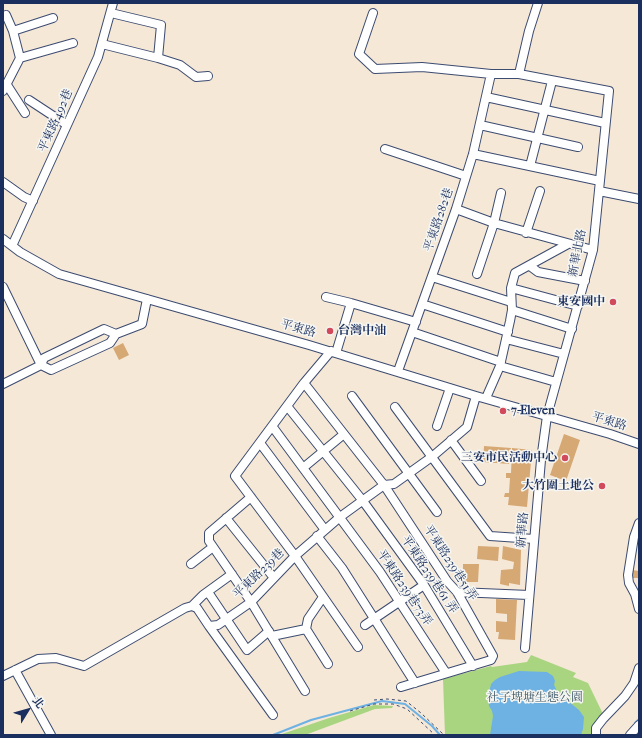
<!DOCTYPE html>
<meta charset="utf-8">
<style>
body{margin:0}
#map{position:relative;width:642px;height:738px;overflow:hidden;background:#f5e8d7;font-family:"IM FELL French Canon","Noto Serif TC",serif}
canvas{display:block}
.frame{position:absolute;inset:0;border:4px solid #1b2f5e;pointer-events:none}
.north{position:absolute;left:8px;top:690px;width:40px;height:40px;-webkit-text-stroke:3px #f6f6f2;paint-order:stroke;rotate:53deg;font-size:11px;font-weight:700;line-height:16px;text-align:center;color:#1b2f5e}
.north::after{content:'';display:block;margin:auto;width:14px;height:18px;background:#1b2f5e;clip-path:polygon(50% 0,100% 100%,50% 72%,0 100%)}
</style>
<div id="map">
<canvas width="642" height="738"></canvas>
<div class="frame"></div>
<div class="north">北</div>
</div>
<script>
const context = document.querySelector('canvas').getContext('2d');
context.lineJoin = 'round';
function fillPath(path, color) {
  context.fillStyle = color;
  context.fill(path, 'evenodd');
}
function poly(rows) {
  const path = new Path2D();
  for (const r of rows) {
    path.moveTo(r[0], r[1]);
    for (let i = 2; i < r.length; i += 2) path.lineTo(r[i], r[i + 1]);
  }
  return path;
}
function strokePath(path, color, width, dash) {
  context.strokeStyle = color;
  context.lineWidth = width;
  context.lineCap = dash ? 'butt' : 'round';
  context.setLineDash(dash || []);
  context.stroke(path);
}
function drawText(font, color, halo, rows, align = 'center') {
  context.font = font + ' "IM FELL French Canon","Noto Serif TC",serif';
  context.lineWidth = 3;
  context.setLineDash([]);
  context.textBaseline = 'middle';
  context.strokeStyle = halo;
  context.fillStyle = color;
  for (const [text, x, y, turn = 0] of rows) {
    context.save();
    context.translate(x, y);
    context.rotate((+turn || 0) * Math.PI / 180);
    context.textAlign = isNaN(turn) ? turn : align;
    if (halo) context.strokeText(text, 0, 0);
    context.fillText(text, 0, 0);
    context.restore();
  }
}
fillPath(poly([
 [531,655,576,673,573,677,588,683,603,714,594,735,445,735,443,679,491,666,492,667,527,662],
 [374,705,393,706,392,708,375,709,305,735,279,735,329,718]
]), '#a9d581');
fillPath(poly([
 [519,671,547,672,553,676,555,681,554,685,558,693,579,710,584,717,583,729,581,735,490,735,493,716,492,711,489,706,488,698,491,684,495,680,500,677]
]), '#6eb1e3');
strokePath(poly([
 [635,723,639,719],
 [273,735,311,720,382,701,405,704,432,726,440,735]
]), '#6eb1e3', 2);
fillPath(poly([
 [123,343,129,355,119,360,113,348],
 [564,434,580,440,566,481,550,475],
 [484,446,511,448,509,464,483,462],
 [512,448,532,450,527,507,508,505,509,497,504,497,505,493,509,493,510,478,506,478,506,473,511,473],
 [478,546,499,547,498,561,477,559],
 [503,546,521,550,520,585,509,583,509,586,500,584,501,570,513,569,514,562,502,559],
 [463,564,479,564,478,582,463,582],
 [632,570,639,571,639,578,632,578],
 [496,599,517,600,515,640,498,639,499,632,496,632,496,621,507,622,507,614,496,613]
]), '#d6a874');
const minor = poly([
 [111,13,161,25,158,58],
 [373,13,359,54,375,69,422,67,491,74,519,74,609,91,593,250,547,416,541,460,525,648],
 [13,31,53,18],
 [102,44,158,58,180,65,196,77,208,76],
 [20,58,73,43],
 [519,74,529,31,538,3],
 [7,85,25,113],
 [3,91,20,58,13,31,6,15],
 [486,97,605,123],
 [29,100,67,125],
 [480,125,578,147],
 [385,149,466,176],
 [473,154,600,181],
 [530,166,552,81],
 [3,182,24,197,33,201],
 [599,191,639,199],
 [456,209,494,223,593,250],
 [526,233,540,191],
 [3,239,20,252,59,274,309,345,476,396,610,434,639,444],
 [12,246,98,57,113,3],
 [530,266,538,272,585,281],
 [477,274,494,223,501,193],
 [432,277,511,302],
 [3,287,41,365,51,370,110,343,116,334,142,324,147,299],
 [511,288,578,306],
 [326,297,351,303,416,322],
 [422,304,508,332],
 [512,310,572,329],
 [412,332,501,362],
 [506,339,564,354],
 [331,351,304,383,235,476,295,556,358,647],
 [336,353,351,303],
 [500,366,556,382],
 [398,371,456,209,473,154,491,74],
 [304,383,384,485,447,581,457,592,493,656,491,660,401,687],
 [3,384,41,365,44,358,104,329,116,334],
 [352,396,437,512],
 [486,398,500,366,510,321,512,310,511,288,515,273,568,244],
 [287,406,363,501,424,585,473,666],
 [395,407,490,536,534,539],
 [272,426,380,572,446,673],
 [437,426,450,388],
 [451,440,481,481],
 [260,443,325,530],
 [303,468,344,434],
 [251,497,209,533,209,541,251,602,305,691],
 [226,518,274,578],
 [639,523,634,537,628,575,629,583,635,594,639,609],
 [317,536,342,568,415,683],
 [191,564,213,547],
 [208,592,247,650,269,631],
 [457,592,529,595],
 [323,597,308,619,306,629,328,664],
 [192,606,203,595,232,574],
 [365,625,424,585],
 [209,626,273,715],
 [272,636,306,629],
 [15,670,51,735],
 [3,676,38,659,56,658,84,666,185,608,192,606,197,608,209,626,218,625,251,602,295,556,340,517,384,485,394,484,433,456,467,427,476,396],
 [596,735,596,728,603,719,625,696,634,683,639,668],
 [630,735,639,725]
]);
strokePath(minor, '#3c4b70', 10);
strokePath(poly([
 [374,700,387,699,406,701,421,713,444,735],
 [350,711,374,704,393,704,407,709,435,735]
]), '#3c4b70', 1, [3, 3]);
strokePath(minor, '#fff', 8);
for (const [x, y, r, color] of [
 [613,302,4,"#d1495b"],
 [330,331,4,"#d1495b"],
 [503,411,4,"#d1495b"],
 [565,458,4,"#d1495b"],
 [602,486,4,"#d1495b"]
]) {
  const dot = new Path2D();
  dot.arc(x, y, r, 0, 2 * Math.PI);
  context.fillStyle = color;
  context.fill(dot);
  strokePath(dot, '#f6f6f2', 1.5);
}
drawText('12px', '#1b2f5e', '#f6f6f2', [
 ["平東路492巷",56,121,-66],
 ["平東路282巷",439,220,-71],
 ["新華北路",578,253,-79],
 ["平東路",298,329,16],
 ["平東路",609,422,17],
 ["新華路",523,530,-85],
 ["平東路239巷51弄",450,563,57],
 ["平東路239巷",259,574,-44],
 ["平東路239巷61 弄",429,575,56],
 ["平東路239巷73弄",404,588,56]
]);
drawText('bold 12px', '#1b2f5e', '#f6f6f2', [
 ["東安國中",605,302],
 ["台灣中油",338,331,"left"],
 ["7-Eleven",511,411,"left"],
 ["三安市民活動中心",557,458],
 ["大竹圍土地公",594,486]
], 'right');
drawText('12px', '#3e5867', '#f6f6f2', [
 ["社子埤塘生態公園",535,698]
]);
</script>
